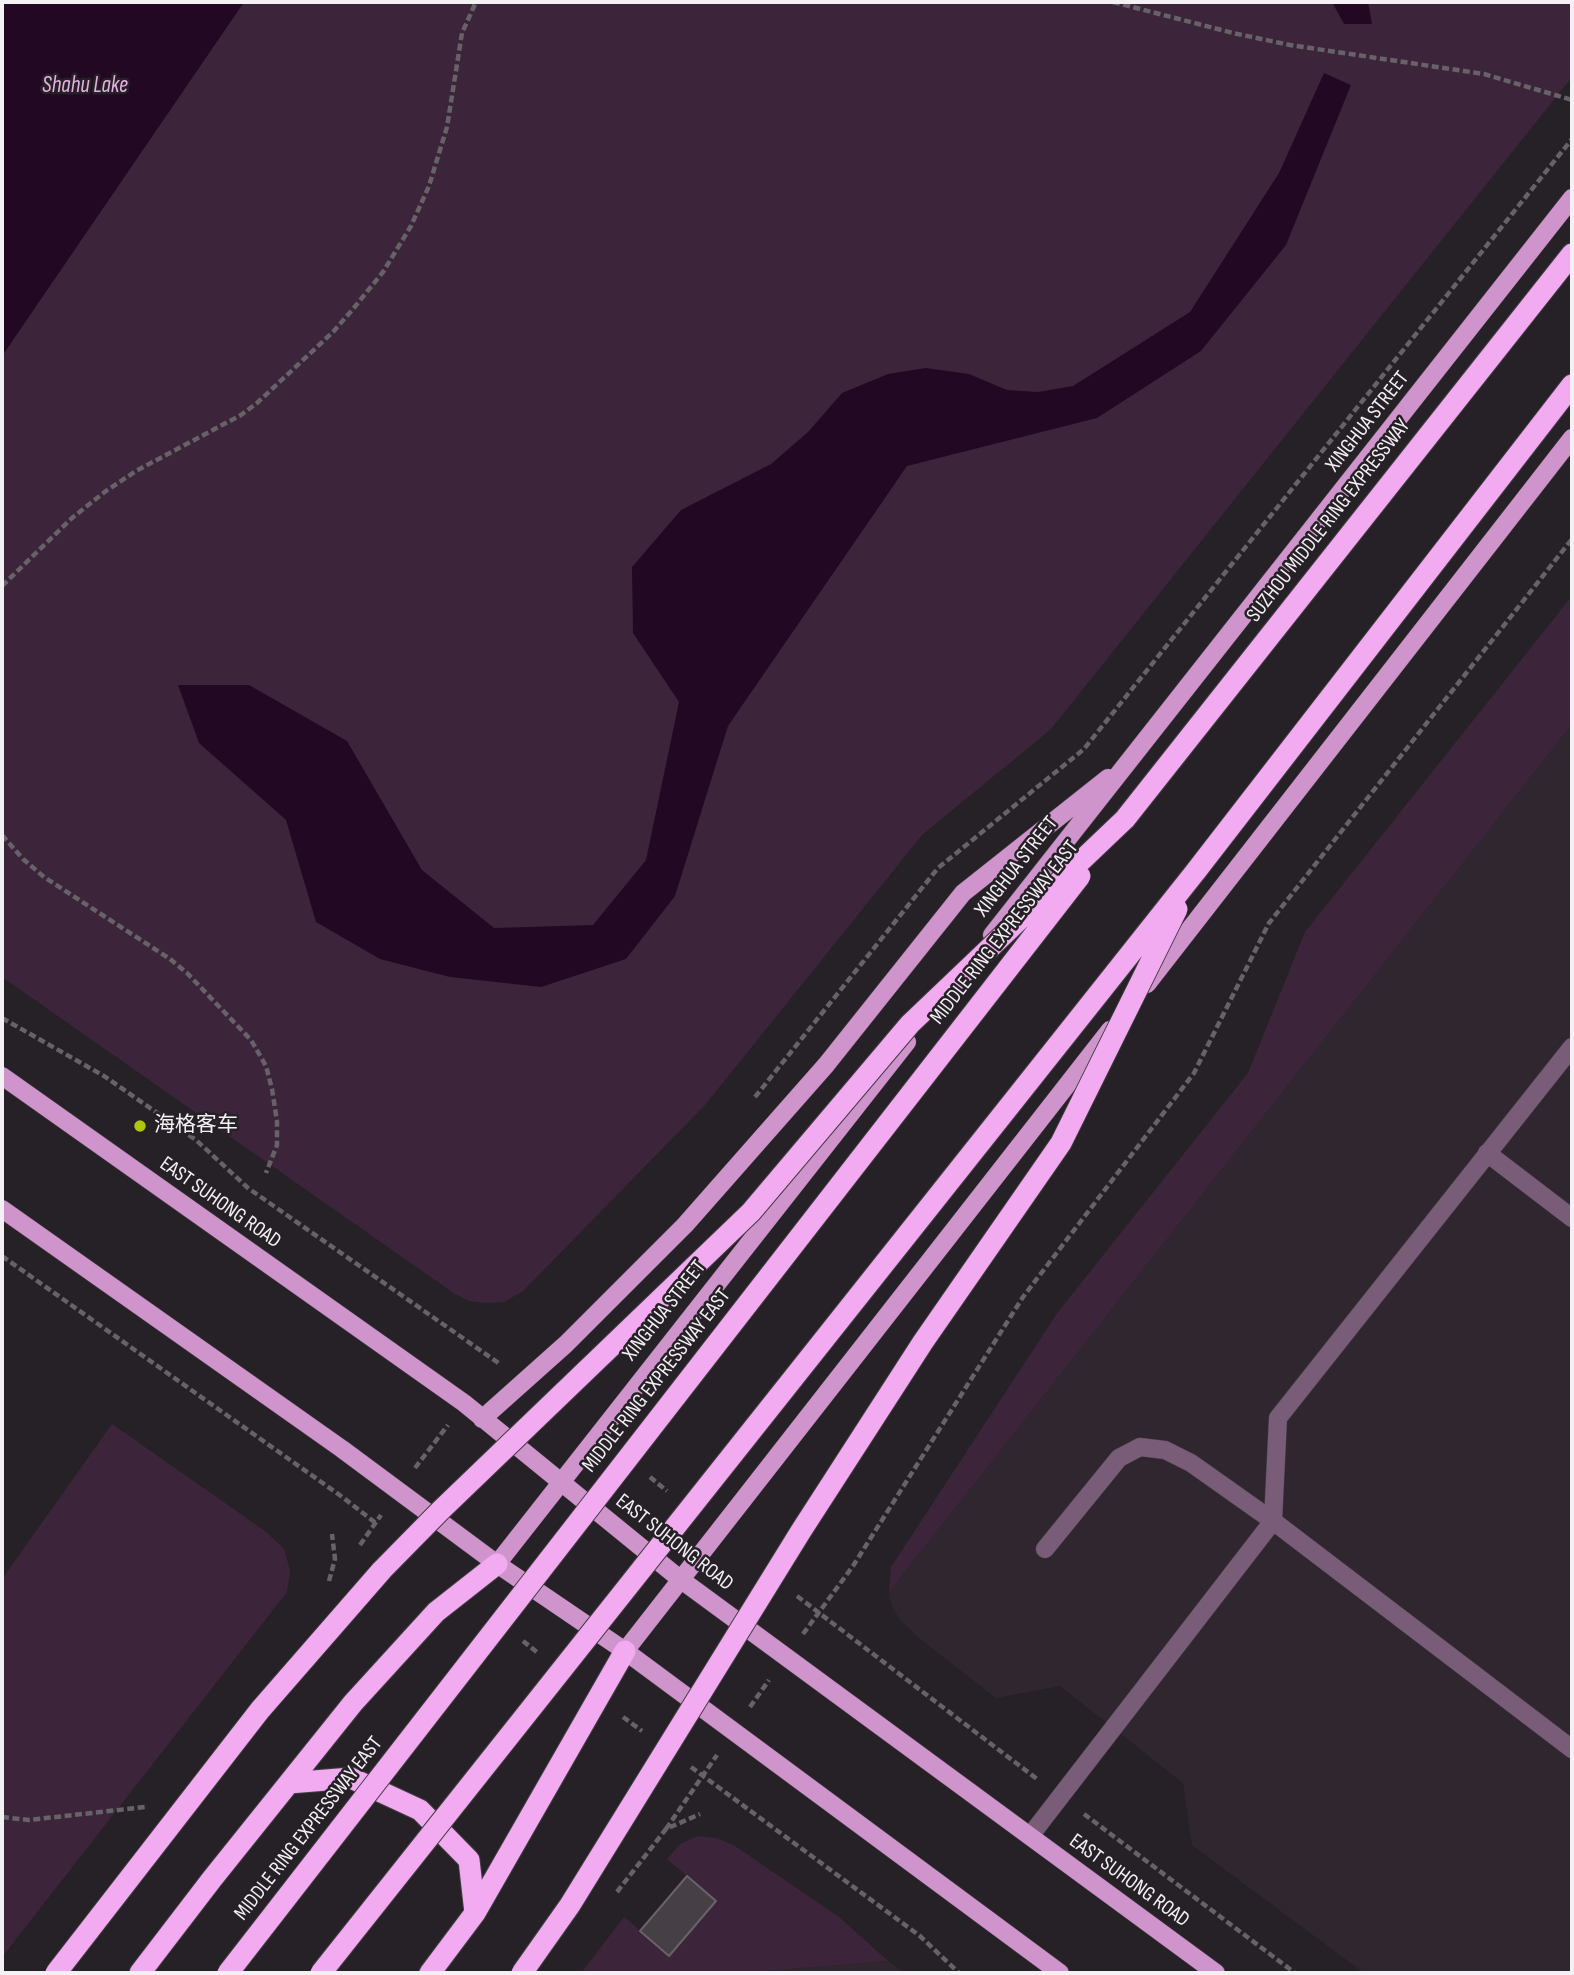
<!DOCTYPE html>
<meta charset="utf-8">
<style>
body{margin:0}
#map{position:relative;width:1574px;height:1975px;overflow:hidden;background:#262126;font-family:"Sofia Sans Condensed",sans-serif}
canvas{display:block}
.frame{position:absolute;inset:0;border:4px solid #f4f1f4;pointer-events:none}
</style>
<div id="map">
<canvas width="1574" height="1975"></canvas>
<div class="frame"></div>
</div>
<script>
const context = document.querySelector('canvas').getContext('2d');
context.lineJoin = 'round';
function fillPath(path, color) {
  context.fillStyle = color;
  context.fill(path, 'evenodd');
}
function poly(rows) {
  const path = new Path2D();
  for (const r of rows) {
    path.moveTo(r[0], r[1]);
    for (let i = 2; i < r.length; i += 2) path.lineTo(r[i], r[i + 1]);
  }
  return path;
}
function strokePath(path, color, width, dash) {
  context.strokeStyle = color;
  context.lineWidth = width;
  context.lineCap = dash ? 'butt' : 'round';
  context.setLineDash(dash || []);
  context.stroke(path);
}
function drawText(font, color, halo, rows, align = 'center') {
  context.font = font + ' "Sofia Sans Condensed","Noto Sans SC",sans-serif';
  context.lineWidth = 5;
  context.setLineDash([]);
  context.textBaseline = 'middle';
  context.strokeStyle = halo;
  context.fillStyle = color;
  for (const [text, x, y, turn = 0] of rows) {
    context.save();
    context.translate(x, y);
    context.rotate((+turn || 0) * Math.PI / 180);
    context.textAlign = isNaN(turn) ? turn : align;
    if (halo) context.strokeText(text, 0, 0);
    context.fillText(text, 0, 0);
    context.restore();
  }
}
fillPath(poly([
 [1572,724,1572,1973,1364,1973,1192,1845,1183,1783,1060,1686,996,1698,920,1639,899,1619,891,1604,889,1592],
 [888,1961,904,1973,739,1973]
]), '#302630');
fillPath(poly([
 [244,2,1572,2,1572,77,1051,729,922,835,705,1105,523,1291,504,1302,486,1303,469,1301,455,1294,2,977,2,356],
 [1572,596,1572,724,889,1592,891,1567,1058,1312,1248,1073,1305,932],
 [112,1424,265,1531,284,1549,290,1570,287,1592,2,1957,2,1579],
 [698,1836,716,1838,735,1846,839,1917,888,1961,739,1973,581,1973,624,1917,670,1956,716,1901,667,1859,680,1844]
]), '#3c253b');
fillPath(poly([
 [2,2,244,2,2,356],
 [1332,2,1368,2,1372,24,1344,24],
 [1324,73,1351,85,1286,245,1201,351,1097,418,907,466,728,726,675,896,626,959,541,987,450,977,380,959,316,922,286,820,199,743,178,685,249,685,347,741,422,870,494,928,593,925,646,860,679,702,633,633,632,567,681,510,771,464,808,432,842,393,888,374,926,368,969,374,1007,390,1038,392,1073,386,1190,312,1279,173]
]), '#230823');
const building = poly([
 [687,1876,716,1901,669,1956,640,1931,687,1876]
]);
fillPath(building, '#464046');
strokePath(building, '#696369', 2);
const minor = poly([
 [1487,1153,1572,1218],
 [1045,1549,1119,1458,1140,1447,1165,1450,1191,1463,1273,1521,1572,1749],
 [1030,1836,1273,1521,1278,1418,1572,1047]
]);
const major = poly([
 [992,935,1572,198],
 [1147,984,1572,438],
 [2,1076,464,1403,680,1579,1216,1973],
 [2,1209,342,1449,497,1564,625,1651,1060,1973],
 [482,1419,566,1344,685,1225,826,1065,963,893,1108,778],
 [497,1564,907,1042],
 [625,1651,1110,1030]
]);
const highway = poly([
 [1125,819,1572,254],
 [1196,871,1572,385],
 [289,1783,351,1778,420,1810,469,1860,475,1913],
 [140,1973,212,1879,353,1703,436,1612,497,1564],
 [430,1973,475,1913,625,1651]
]);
strokePath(minor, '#433e43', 19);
strokePath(major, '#433e43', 19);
strokePath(highway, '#433e43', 23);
strokePath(poly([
 [1113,2,1233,33,1290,45,1484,74,1572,100],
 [2,586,72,518,106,491,136,471,241,415,257,403,333,332,353,309,383,272,411,226,429,186,447,127,462,33,476,2],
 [2,835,23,859,44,877,170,959,187,973,251,1040,266,1066,272,1089,277,1121,277,1145,266,1173],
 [2,1018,104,1076,196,1140,248,1188,500,1364],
 [755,1097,938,868,1084,749,1572,139],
 [2,1256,341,1496,377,1524],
 [415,1468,448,1425],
 [650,1477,667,1491],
 [360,1545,381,1515],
 [329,1581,335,1559,332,1534],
 [797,1596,1037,1779],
 [803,1634,853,1566,1023,1297,1194,1073,1269,923,1572,539],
 [523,1641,538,1653],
 [750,1707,769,1680],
 [623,1717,642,1731],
 [691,1767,920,1936,959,1973],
 [1084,1814,1295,1973],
 [2,1817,29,1820,145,1807],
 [666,1829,717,1755],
 [617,1892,666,1829,700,1814]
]), '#676267', 4.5, [7, 3.5]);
strokePath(minor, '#795c77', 18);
strokePath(major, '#d094cd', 18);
strokePath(highway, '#f2aaf0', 21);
const highwayBridge = poly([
 [56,1973,260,1710,382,1570,441,1510,751,1212,910,1024,1125,819],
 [228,1973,1080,876],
 [321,1973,1196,871],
 [522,1973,570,1905,801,1531,923,1342,1061,1143,1177,909]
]);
strokePath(highwayBridge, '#433e43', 23, []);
strokePath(highwayBridge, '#f2aaf0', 21);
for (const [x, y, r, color] of [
 [140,1126,7,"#aec509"]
]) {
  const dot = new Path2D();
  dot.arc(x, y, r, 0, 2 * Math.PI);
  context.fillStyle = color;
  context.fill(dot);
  strokePath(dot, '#262126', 2.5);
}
drawText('21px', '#f4f1f4', '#262126', [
 ["XINGHUA STREET",1368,422,-52],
 ["SUZHOU MIDDLE RING EXPRESSWAY",1329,521,-52],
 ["XINGHUA STREET",1017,867,-52],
 ["MIDDLE RING EXPRESSWAY EAST",1005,933,-52],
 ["EAST SUHONG ROAD",220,1203,35],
 ["XINGHUA STREET",665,1311,-52],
 ["MIDDLE RING EXPRESSWAY EAST",657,1381,-52],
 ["EAST SUHONG ROAD",674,1543,38],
 ["MIDDLE RING EXPRESSWAY EAST",309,1829,-52],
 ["EAST SUHONG ROAD",1129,1881,36]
]);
drawText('21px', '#f4f1f4', '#262126', [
 ["海格客车",154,1126]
], 'left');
drawText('italic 23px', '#e7b0e5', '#262126', [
 ["Shahu Lake",85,86]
]);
</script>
